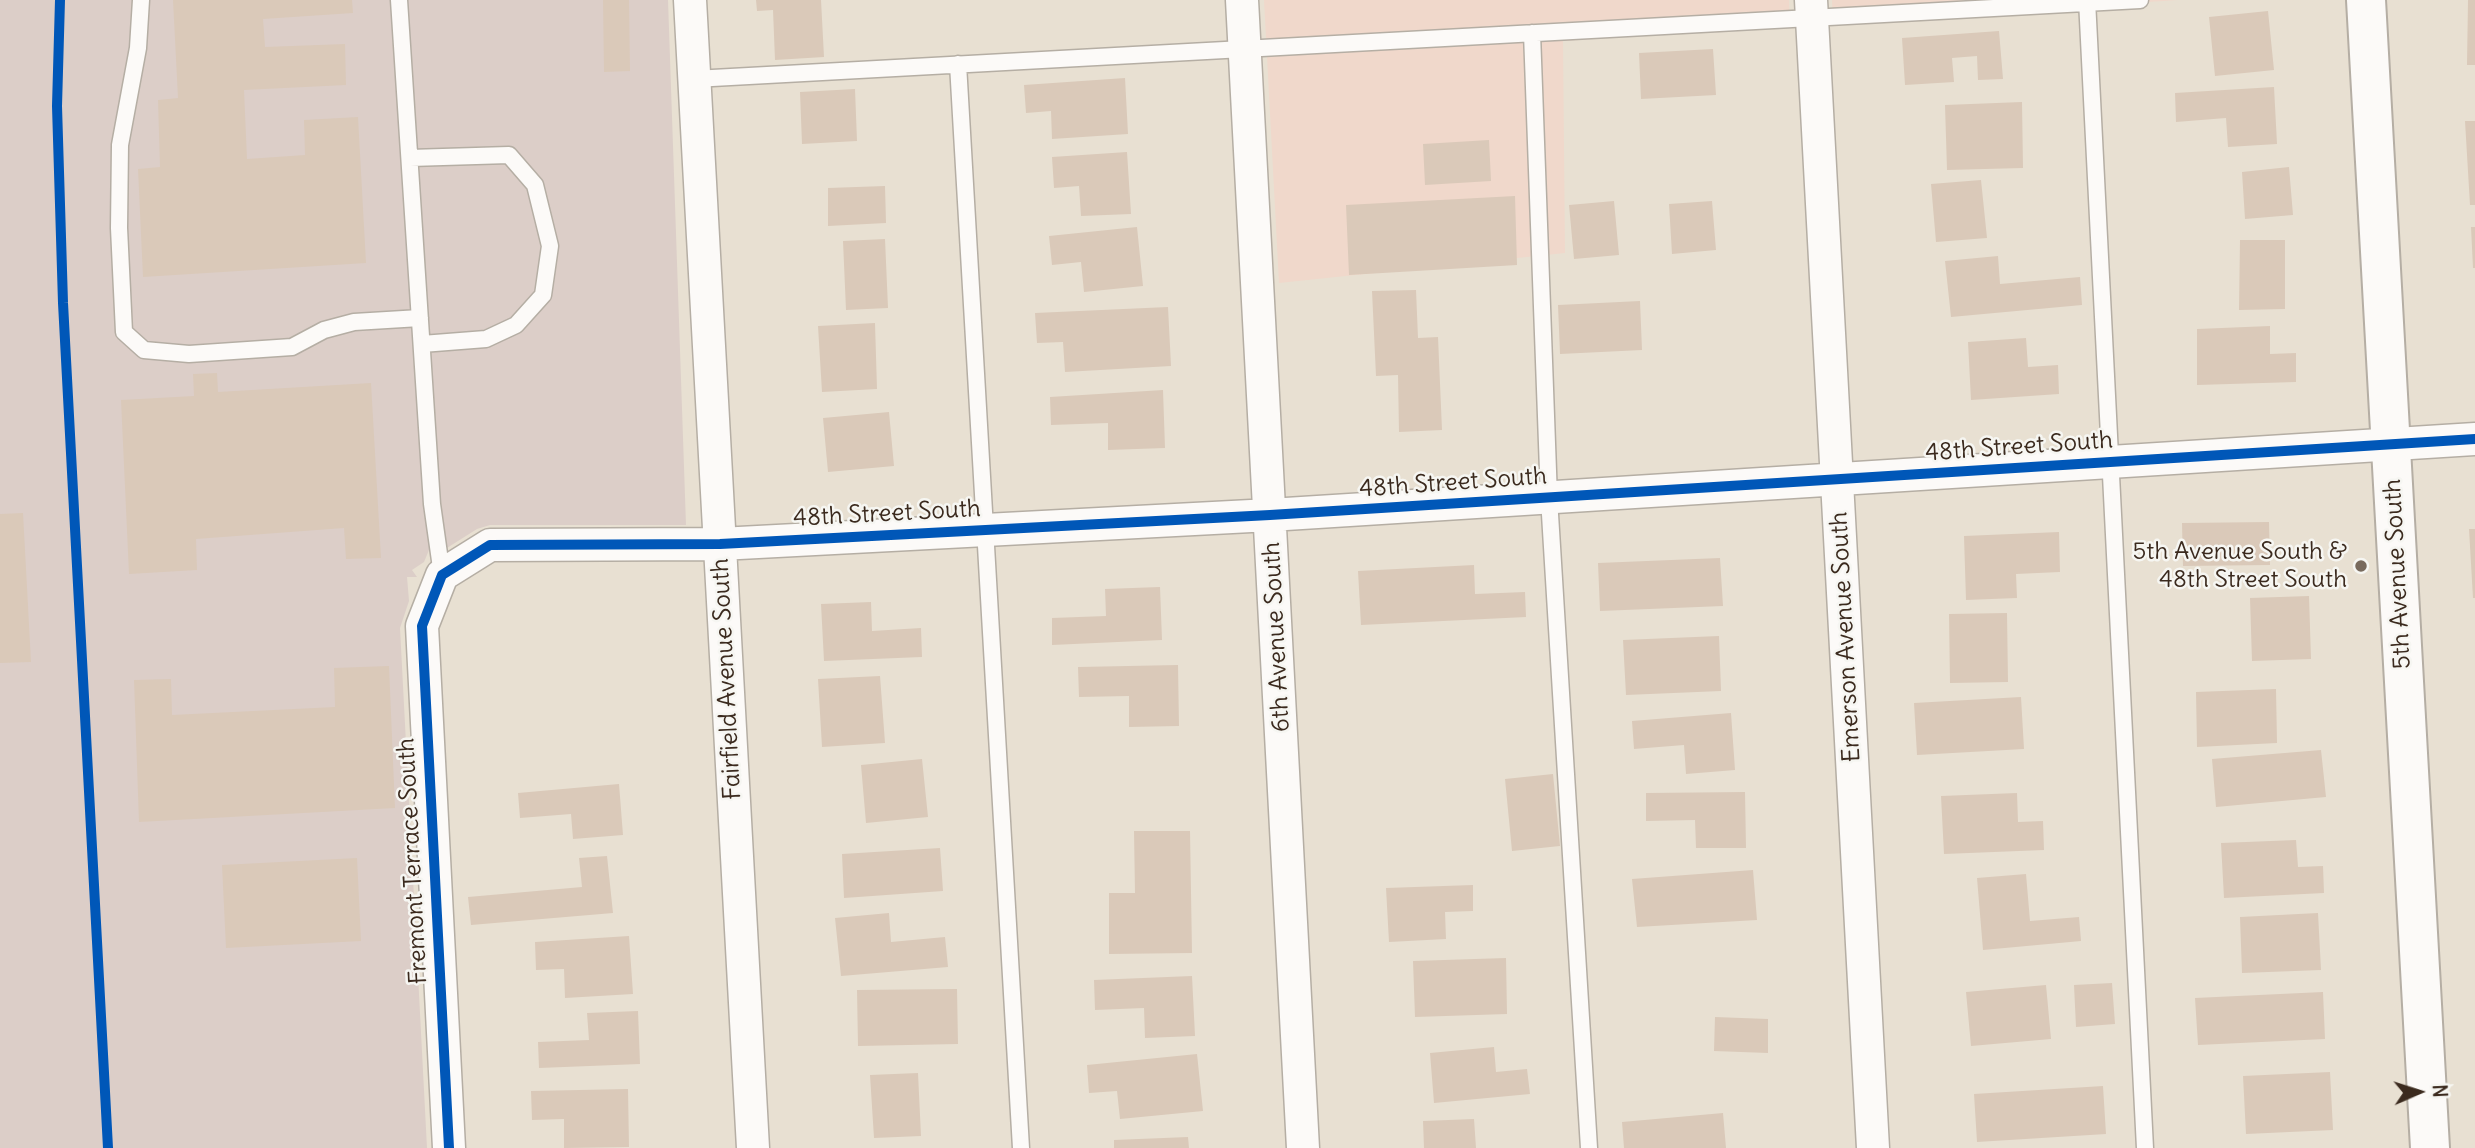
<!DOCTYPE html>
<style>
body{margin:0}
#map{position:relative;width:2475px;height:1148px;overflow:hidden;background:#e8e0d2;font-family:Delius,sans-serif}
canvas{display:block}
.north{position:absolute;left:2384px;top:1057px;width:70px;height:70px;-webkit-text-stroke:5px #f6f6f2;paint-order:stroke;rotate:87deg;font-size:19px;font-weight:700;line-height:28px;text-align:center;color:#3b2a1e}
.north::after{content:'';display:block;margin:auto;width:24px;height:32px;background:#3b2a1e;clip-path:polygon(50% 0,100% 100%,50% 72%,0 100%)}
</style>
<div id="map">
<canvas width="2475" height="1148"></canvas>
<div class="north">N</div>
</div>
<script>
const context = document.querySelector('canvas').getContext('2d');
context.lineJoin = 'round';
function fillPath(path, color) {
  context.fillStyle = color;
  context.fill(path, 'evenodd');
}
function poly(rows) {
  const path = new Path2D();
  for (const r of rows) {
    path.moveTo(r[0], r[1]);
    for (let i = 2; i < r.length; i += 2) path.lineTo(r[i], r[i + 1]);
  }
  return path;
}
function strokePath(path, color, width, dash) {
  context.strokeStyle = color;
  context.lineWidth = width;
  context.lineCap = dash ? 'butt' : 'round';
  context.setLineDash(dash || []);
  context.stroke(path);
}
function drawText(font, color, halo, rows, align = 'center') {
  context.font = font + ' Delius,sans-serif';
  context.lineWidth = 5;
  context.setLineDash([]);
  context.textBaseline = 'middle';
  context.strokeStyle = halo;
  context.fillStyle = color;
  for (const [text, x, y, turn = 0] of rows) {
    context.save();
    context.translate(x, y);
    context.rotate((+turn || 0) * Math.PI / 180);
    context.textAlign = isNaN(turn) ? turn : align;
    if (halo) context.strokeText(text, 0, 0);
    context.fillText(text, 0, 0);
    context.restore();
  }
}
fillPath(poly([
 [1264,0,1789,0,1790,25,1563,41,1565,253,1279,283],
 [1832,0,2178,0,1833,23]
]), '#f0d8cb');
fillPath(poly([
 [0,0,668,0,686,525,490,525,477,529,439,553,429,550,424,562,412,570,417,577,407,577,409,601,400,628,427,1148,0,1148]
]), '#dccec8');
fillPath(poly([
 [173,0,352,0,353,13,263,19,265,47,345,44,346,85,244,90,247,159,305,155,304,120,358,117,366,263,143,277,138,169,160,167,158,100,178,98],
 [603,0,629,0,630,71,604,72],
 [756,0,821,0,824,57,775,60,773,10,757,11],
 [2468,0,2475,0,2475,65,2467,65],
 [2268,11,2274,70,2215,76,2209,17],
 [1999,31,2003,79,1978,80,1977,56,1952,58,1954,82,1905,85,1902,38],
 [1713,49,1716,95,1641,99,1639,53],
 [1125,78,1128,134,1052,139,1051,111,1026,113,1024,85],
 [2274,87,2277,144,2228,147,2226,118,2176,122,2175,93],
 [855,89,857,141,802,144,800,92],
 [2022,102,2023,168,1947,170,1945,105],
 [2465,121,2475,121,2475,205,2470,205],
 [1489,140,1491,181,1425,185,1423,144],
 [1127,152,1131,214,1081,216,1079,186,1054,188,1052,157],
 [2289,167,2293,215,2245,219,2242,172],
 [1981,180,1987,238,1936,242,1931,184],
 [885,186,886,223,828,226,828,188],
 [1515,196,1517,265,1349,275,1346,205],
 [1614,201,1619,255,1574,259,1569,205],
 [1712,201,1716,250,1672,254,1669,204],
 [1137,227,1143,286,1084,292,1081,262,1052,265,1049,236],
 [2471,227,2475,227,2475,268,2473,268],
 [885,239,888,308,846,310,843,241],
 [2240,240,2285,240,2285,309,2239,310],
 [1998,256,2000,284,2080,277,2082,305,1951,317,1945,261],
 [1416,290,1418,338,1438,337,1442,430,1399,432,1398,375,1376,376,1372,291],
 [1640,301,1642,350,1560,354,1558,305],
 [1168,307,1171,366,1065,372,1063,342,1037,343,1035,313],
 [875,323,877,389,822,392,818,326],
 [2270,326,2270,354,2296,353,2296,382,2197,385,2197,329],
 [2026,338,2028,367,2058,365,2059,394,1971,400,1968,342],
 [217,373,218,392,371,383,381,558,346,559,344,528,196,539,197,570,129,574,121,400,194,396,193,374],
 [1163,390,1165,448,1108,450,1108,423,1051,425,1050,397],
 [889,412,894,466,828,472,823,418],
 [23,513,31,662,0,663,0,514],
 [2269,522,2270,565,2183,566,2182,523],
 [2469,529,2475,529,2475,598,2473,598],
 [2059,532,2060,572,2016,574,2017,598,1966,600,1964,536],
 [1720,558,1723,606,1600,611,1598,563],
 [1474,565,1475,594,1525,592,1526,617,1361,625,1358,571],
 [1160,587,1162,640,1052,645,1052,618,1106,616,1105,589],
 [2309,596,2311,659,2252,661,2250,598],
 [871,602,872,631,921,628,922,657,824,661,821,604],
 [2007,613,2008,682,1950,683,1949,614],
 [1719,636,1721,691,1626,695,1623,640],
 [1178,665,1179,726,1129,727,1129,696,1079,697,1078,667],
 [389,666,395,808,139,822,134,680,171,679,172,715,335,707,334,668],
 [880,676,885,743,822,747,818,679],
 [2276,689,2277,743,2197,747,2196,692],
 [2021,697,2024,749,1917,755,1914,703],
 [1731,713,1735,770,1686,774,1684,745,1634,749,1632,721],
 [2321,750,2326,797,2216,807,2212,759],
 [922,759,928,817,866,823,861,765],
 [1553,774,1560,846,1512,851,1505,779],
 [619,784,623,835,573,839,571,814,520,818,518,793],
 [1745,792,1746,848,1696,848,1695,820,1646,821,1646,793],
 [2017,793,2018,822,2043,821,2044,850,1944,854,1941,796],
 [1134,831,1190,831,1192,953,1109,954,1109,893,1135,893],
 [2296,840,2298,867,2323,866,2324,893,2224,898,2221,843],
 [940,848,943,891,844,898,842,854],
 [607,856,613,913,471,925,468,897,582,887,579,858],
 [357,858,361,941,226,948,222,865],
 [1753,870,1757,920,1637,927,1632,879],
 [2026,874,2030,921,2079,917,2081,941,1983,950,1977,878],
 [1473,885,1473,911,1445,912,1446,939,1389,942,1386,888],
 [889,913,891,942,945,937,948,967,841,976,835,918],
 [2318,913,2321,970,2242,973,2240,917],
 [629,936,633,994,565,998,564,969,536,970,535,942],
 [1506,958,1507,1014,1415,1017,1413,961],
 [1192,976,1195,1036,1145,1038,1144,1008,1095,1010,1094,980],
 [2112,983,2115,1024,2076,1027,2074,985],
 [2046,985,2051,1039,1971,1046,1966,992],
 [957,989,958,1044,858,1046,857,990],
 [2323,992,2325,1039,2198,1045,2195,998],
 [638,1011,640,1064,539,1068,538,1042,589,1040,587,1013],
 [1715,1017,1768,1019,1768,1053,1714,1051],
 [1494,1047,1496,1072,1527,1069,1530,1094,1434,1103,1430,1053],
 [1197,1054,1203,1111,1120,1119,1117,1091,1089,1093,1087,1065],
 [2330,1072,2333,1130,2246,1134,2243,1076],
 [918,1073,921,1136,874,1138,870,1075],
 [2103,1086,2106,1134,1977,1142,1974,1094],
 [628,1089,629,1147,564,1148,564,1119,532,1120,531,1091],
 [1723,1113,1726,1148,1624,1148,1622,1122],
 [1474,1119,1476,1148,1424,1148,1423,1121],
 [1188,1137,1189,1148,1114,1148,1114,1140]
]), '#dac9b9');
const service = poly([
 [141,0,138,48,120,145,119,228,124,332,144,350,189,354,292,347,324,330,354,322,420,318],
 [399,0,432,504,442,575],
 [2087,0,2145,1148],
 [1532,33,1549,498,1589,1148],
 [958,64,1021,1148],
 [694,79,2140,0],
 [410,158,509,155,535,185,550,246,543,295,516,325,486,339,422,344]
]);
const minor = poly([
 [690,0,753,1148],
 [1242,0,1303,1148],
 [1811,0,1873,1148],
 [449,1148,422,626,442,575,490,545,720,544,1270,515,2475,439]
]);
const tertiary = poly([
 [2366,0,2430,1148]
]);
strokePath(service, '#b5aea4', 19);
strokePath(minor, '#b5aea4', 35);
strokePath(tertiary, '#b5aea4', 42);
strokePath(service, '#fcfaf8', 16);
strokePath(minor, '#fcfaf8', 32);
strokePath(tertiary, '#fcfaf8', 38);
strokePath(poly([
 [60,0,57,106,63,303,108,1148],
 [449,1148,422,626,442,575,490,545,720,544,1270,515,2475,439]
]), '#0057b8', 10);
for (const [x, y, r, color] of [
 [2361,566,7,"#786a5d"]
]) {
  const dot = new Path2D();
  dot.arc(x, y, r, 0, 2 * Math.PI);
  context.fillStyle = color;
  context.fill(dot);
  strokePath(dot, '#f6f6f2', 2.5);
}
drawText('24px', '#3b2a1e', '#f6f6f2', [
 ["48th Street South",2019,447,-4],
 ["48th Street South",1453,483,-4],
 ["48th Street South",887,514,-3],
 ["5th Avenue South",2398,574,-93],
 ["6th Avenue South",1277,637,-93],
 ["Emerson Avenue South",1846,637,-93],
 ["Fairfield Avenue South",727,679,-93],
 ["Fremont Terrace South",413,861,-93]
]);
drawText('24px', '#3b2a1e', '#f6f6f2', [
 ["5th Avenue South &",2347,552],
 ["48th Street South",2347,580]
], 'right');
</script>
